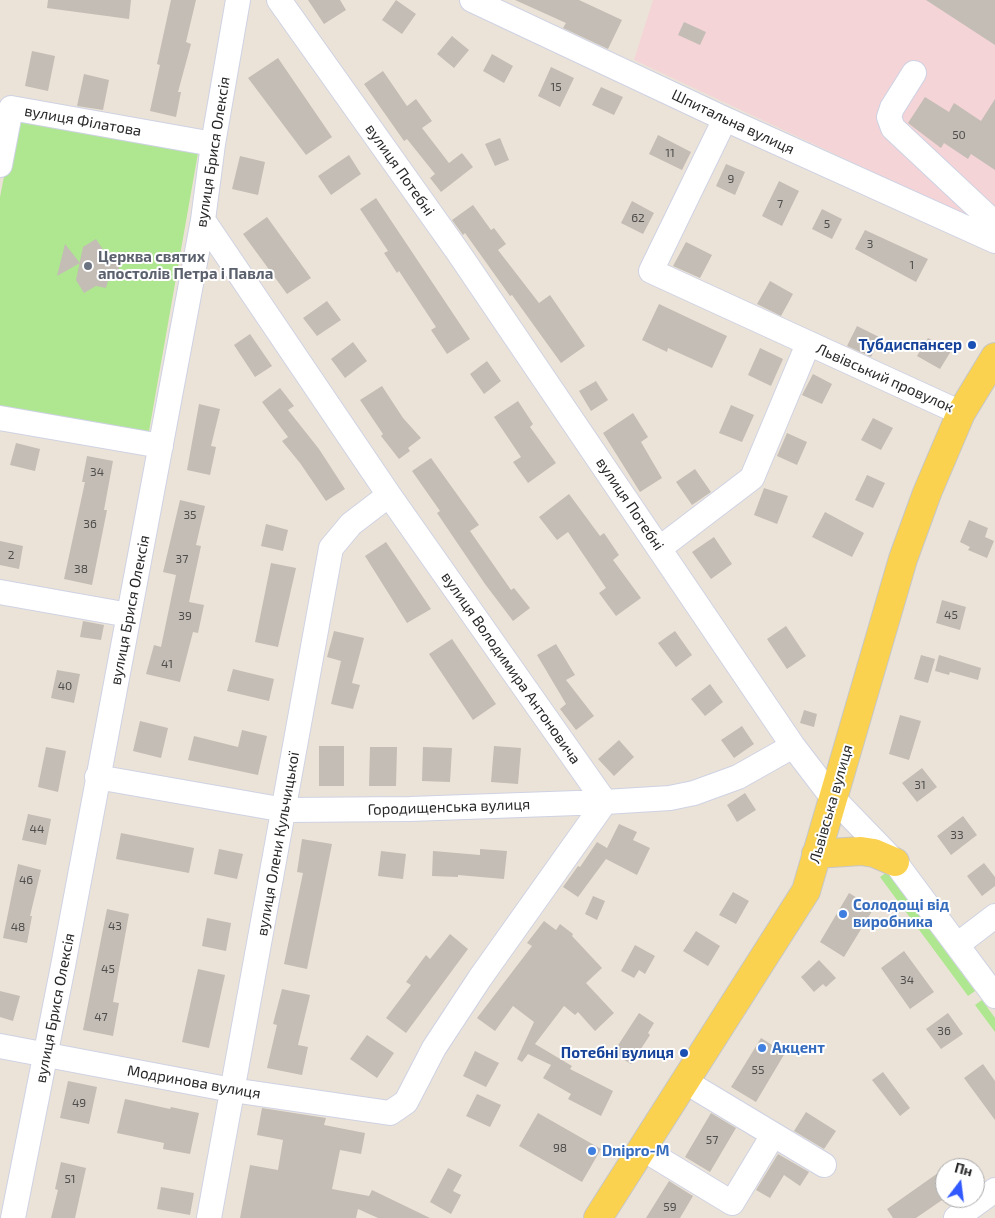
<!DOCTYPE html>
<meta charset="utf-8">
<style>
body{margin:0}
#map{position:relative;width:995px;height:1218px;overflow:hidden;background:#ece3d8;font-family:"Exo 2",sans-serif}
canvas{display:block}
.north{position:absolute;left:935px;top:1158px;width:50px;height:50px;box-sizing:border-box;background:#fff;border:1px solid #a9a9a9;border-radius:50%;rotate:15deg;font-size:14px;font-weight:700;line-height:20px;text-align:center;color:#282828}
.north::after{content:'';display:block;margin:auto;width:18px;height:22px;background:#3259ff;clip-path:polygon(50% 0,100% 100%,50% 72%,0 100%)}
</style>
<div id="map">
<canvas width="995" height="1218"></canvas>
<div class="north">Пн</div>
</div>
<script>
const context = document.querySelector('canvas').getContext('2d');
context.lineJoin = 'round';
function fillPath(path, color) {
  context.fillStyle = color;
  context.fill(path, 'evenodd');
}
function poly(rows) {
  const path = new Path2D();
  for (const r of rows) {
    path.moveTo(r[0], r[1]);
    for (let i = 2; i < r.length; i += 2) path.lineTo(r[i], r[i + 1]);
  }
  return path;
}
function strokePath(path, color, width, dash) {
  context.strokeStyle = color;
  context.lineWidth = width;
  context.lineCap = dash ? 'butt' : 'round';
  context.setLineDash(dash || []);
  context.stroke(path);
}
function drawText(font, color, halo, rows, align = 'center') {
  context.font = font + ' "Exo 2",sans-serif';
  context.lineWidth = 4;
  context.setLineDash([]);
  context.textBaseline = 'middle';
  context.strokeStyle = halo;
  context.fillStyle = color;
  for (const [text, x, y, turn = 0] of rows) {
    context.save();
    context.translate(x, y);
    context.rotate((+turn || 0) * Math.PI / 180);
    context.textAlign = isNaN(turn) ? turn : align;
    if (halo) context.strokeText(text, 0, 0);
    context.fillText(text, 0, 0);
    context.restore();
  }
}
fillPath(poly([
 [653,0,995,0,995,229,634,60]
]), '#f4d4d6');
fillPath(poly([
 [15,120,198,153,148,437,0,410,0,197],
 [887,872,975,991,968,996,880,877],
 [982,1000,995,1018,995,1032,975,1005]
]), '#aee790');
fillPath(poly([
 [48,0,131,0,129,19,47,8],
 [171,0,196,0,186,42,191,44,178,92,181,92,176,117,150,111,160,65,157,64],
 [308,0,340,0,346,10,324,24],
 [396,0,416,14,402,34,382,20],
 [515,0,579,0,622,20,608,49,563,28,566,23],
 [926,0,995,0,995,45],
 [684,22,706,32,700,45,678,35],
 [452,36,469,50,454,68,437,54],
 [32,51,55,56,48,91,25,86],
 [492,54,513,66,504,83,483,71],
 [278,58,332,137,306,155,248,78],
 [551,67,574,78,560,107,538,96],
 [383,71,407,106,416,99,432,121,422,128,449,163,462,153,473,167,441,192,430,178,435,174,407,139,404,141,364,84],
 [84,74,109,80,103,110,77,106],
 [601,87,623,97,614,115,592,105],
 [925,97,949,112,954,103,981,121,995,99,995,170,971,154,968,159,944,143,941,148,908,123],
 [658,135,691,152,682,170,649,154],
 [500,138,509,160,495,166,485,144],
 [349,155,361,174,331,195,318,176],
 [240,156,265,162,258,195,232,189],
 [726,164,745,172,735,195,716,186],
 [779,181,799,191,782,226,762,216],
 [376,198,470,339,447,354,431,330,436,327,399,271,397,273,384,253,388,251,360,209],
 [632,201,654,213,643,234,621,223],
 [473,205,491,230,494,228,506,244,498,250,539,303,550,295,585,346,561,363,512,295,510,296,465,233,463,235,452,220],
 [822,209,842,219,832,239,812,229],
 [267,217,311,278,287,294,243,234],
 [865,230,928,259,916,282,855,249],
 [96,239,104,251,114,253,112,260,117,261,119,268,118,275,108,281,106,288,96,286,84,293,76,280,83,247],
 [686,242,712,255,700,278,673,266],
 [65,244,80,263,57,276],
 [770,281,793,294,781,316,757,304],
 [327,301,341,320,317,336,303,318],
 [659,304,727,336,712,368,668,348,667,352,642,340],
 [857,326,881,338,871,357,847,346],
 [250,334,272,366,255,377,234,345],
 [928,338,951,351,940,369,917,356],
 [353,342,367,361,345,378,331,359],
 [760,348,783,359,771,386,748,375],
 [487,361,501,381,484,394,470,374],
 [813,374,832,384,822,404,802,395],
 [596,381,608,400,591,411,579,391],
 [382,386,403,418,421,438,408,448,410,451,399,459,381,436,383,434,360,400],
 [280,388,294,406,288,410,319,449,345,489,326,501,300,463,282,441,288,437,262,402],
 [518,401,533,424,530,427,556,463,528,483,513,462,521,457,494,417],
 [199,404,220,409,211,446,216,447,210,475,187,470],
 [731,405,754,415,742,442,719,433],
 [633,413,648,437,641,442,662,478,640,492,603,433],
 [873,418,893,428,881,450,861,440],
 [787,433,807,442,797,465,777,456],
 [16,443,40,449,35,471,10,465],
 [87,456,113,461,104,510,107,510,92,585,64,579,85,482,82,482],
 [431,458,479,525,470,531,511,590,514,588,530,608,513,621,485,584,437,513,440,511,412,471],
 [695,469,711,492,692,505,676,482],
 [867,475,885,483,873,508,855,500],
 [764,488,788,496,777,524,754,515],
 [569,494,600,536,604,533,619,555,613,560,641,598,616,616,599,593,606,588,568,532,557,540,539,517],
 [180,500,205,506,196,545,201,546,189,602,204,605,198,633,193,632,180,682,146,674,154,645,161,647,176,575,163,572],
 [825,512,864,533,852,557,812,537],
 [969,520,988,528,985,537,994,541,987,558,968,550,970,547,960,542],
 [266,524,288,530,283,551,261,546],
 [714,537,732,564,711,579,692,552],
 [0,541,23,546,19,569,0,565],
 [386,542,431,609,407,623,365,556],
 [271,563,296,568,278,647,255,642],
 [942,600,966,607,960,630,936,623],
 [83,621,104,625,101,640,80,637],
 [786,626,806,656,787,669,767,639],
 [334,631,364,638,352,683,360,685,353,709,331,704,341,661,327,657],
 [675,631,692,655,676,667,658,643],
 [452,639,496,704,473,720,429,654],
 [556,644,575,675,566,680,594,716,576,730,560,709,566,704,537,655],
 [921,655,935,659,928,683,914,679],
 [939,655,981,668,978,680,950,672,949,675,935,671],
 [233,669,274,679,269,701,227,691],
 [57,670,80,674,74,703,51,698],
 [710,684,723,702,705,716,691,699],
 [804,710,817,714,814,727,800,723],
 [900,715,921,721,909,760,889,754],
 [140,721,168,728,161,758,133,751],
 [742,726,754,744,734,758,721,740],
 [242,730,267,736,258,775,188,760,194,736,238,747],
 [619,740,634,757,614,776,598,759],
 [319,746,344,746,344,786,319,786],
 [494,746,521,748,518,784,491,782],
 [46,747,66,751,58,792,38,787],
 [370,747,397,747,396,786,369,786],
 [423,747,452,748,450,782,422,781],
 [922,768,937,787,917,802,902,783],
 [745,793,756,810,737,822,727,805],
 [28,814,51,819,46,845,22,840],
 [963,816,977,835,951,855,937,836],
 [619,824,637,832,633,840,650,848,637,875,606,859,578,897,563,887,578,866,580,867,597,842,607,848],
 [121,833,194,848,189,873,116,859],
 [302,839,332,844,307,969,284,964,303,873,297,872],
 [219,849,243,854,237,879,214,874],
 [480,849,507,851,504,879,458,875,458,877,432,876,433,851,480,855],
 [381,851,406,854,403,879,378,876],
 [984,863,995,877,995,886,982,896,967,876],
 [18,864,41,870,30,916,32,916,27,943,3,938],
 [733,892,749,901,736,924,719,915],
 [849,893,874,908,844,957,820,942],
 [593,896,605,901,597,920,585,914],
 [107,909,129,914,113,1002,119,1003,113,1036,83,1030],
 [207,918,231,923,226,951,202,946],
 [544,921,556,930,560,924,573,934,572,936,602,968,586,983,614,1013,595,1031,578,1012,575,1015,564,1006,535,1044,572,1066,570,1069,613,1091,601,1116,568,1099,571,1094,543,1078,551,1065,528,1054,522,1062,517,1059,534,1022,513,1006,495,1031,477,1018,532,946,527,943],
 [696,931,720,946,708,966,683,951],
 [450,934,468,949,406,1033,386,1018,411,985,406,982,426,955,430,959],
 [635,945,655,956,645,974,639,970,634,978,621,971],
 [904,951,934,992,910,1009,881,968],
 [819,960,836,978,826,987,823,984,814,992,801,977],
 [198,969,225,975,209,1048,182,1042],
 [282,989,310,995,298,1045,308,1047,302,1075,267,1068,277,1025,273,1024],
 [0,991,20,996,13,1021,0,1017],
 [639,1013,654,1023,648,1033,650,1035,631,1064,613,1053],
 [948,1013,963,1034,941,1049,926,1029],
 [367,1035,394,1053,377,1078,350,1059],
 [761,1038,785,1053,756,1102,731,1087],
 [475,1051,499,1063,486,1087,463,1076],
 [983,1064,995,1081,995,1120,964,1078],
 [883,1072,910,1108,900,1116,872,1080],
 [68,1081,97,1087,89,1124,60,1118],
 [477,1094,501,1105,490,1127,466,1116],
 [125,1099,170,1109,171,1107,199,1113,190,1154,163,1149,164,1143,117,1133],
 [262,1108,326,1118,324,1125,365,1133,361,1154,340,1150,332,1189,369,1196,372,1190,430,1218,378,1218,358,1209,356,1218,240,1218,250,1165,278,1170,283,1140,257,1135],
 [806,1112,836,1131,824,1149,794,1131],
 [538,1113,601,1149,582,1182,519,1146],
 [711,1113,736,1128,710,1172,685,1157],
 [778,1154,809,1172,800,1186,784,1175,770,1198,756,1190],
 [61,1162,86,1168,75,1218,51,1218,58,1190,55,1189],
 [448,1168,462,1175,453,1191,461,1195,451,1214,430,1202],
 [945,1168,945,1198,916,1218,893,1218,887,1209],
 [669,1181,693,1196,680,1218,646,1218],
 [161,1187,194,1193,190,1215,157,1209]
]), '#c3bdb5');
const minor = poly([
 [279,0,458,252,793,746,832,797,895,862,995,996],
 [472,0,725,119,995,241],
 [914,73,892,108,889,117,893,128,988,217,995,221],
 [725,119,651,271,961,413],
 [0,165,11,108,213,144],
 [0,418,161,446],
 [660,548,752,478,808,344],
 [0,592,129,615],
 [97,777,285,810,410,809,605,802,670,798,694,793,738,777,793,746],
 [957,945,995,916],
 [0,1046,232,1090,390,1113,406,1102,434,1048,480,978,605,802,389,495,203,220],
 [686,1082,824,1165],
 [643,1149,732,1203,773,1135],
 [13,1218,63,966,203,220,213,144,238,0],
 [209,1218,331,548,351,524,389,495],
 [956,1218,995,1190]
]);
const major = poly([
 [816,854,861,851,874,853,895,862],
 [598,1218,806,891,903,559,927,493,961,413,995,357]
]);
strokePath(minor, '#ced2e3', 26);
strokePath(major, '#c7c7c7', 30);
strokePath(minor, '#fff', 24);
strokePath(major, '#fbd24f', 28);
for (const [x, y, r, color] of [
 [88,266,5,"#6b7280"],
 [972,345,5,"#1a4fb4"],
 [843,914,5,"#3f7fe0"],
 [762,1048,5,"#3f7fe0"],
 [684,1053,5,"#1a4fb4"],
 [592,1151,5,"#3f7fe0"]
]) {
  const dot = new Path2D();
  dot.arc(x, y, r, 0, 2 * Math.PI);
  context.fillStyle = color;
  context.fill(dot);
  strokePath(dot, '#fff', 2);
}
drawText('12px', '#4f4d4b', null, [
 ["15",556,87],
 ["50",959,135],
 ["11",670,153],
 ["9",731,179],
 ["7",780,204],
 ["62",638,218],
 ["5",827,224],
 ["3",870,244],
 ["1",912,265],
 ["34",97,472],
 ["35",190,515],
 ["36",90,524],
 ["2",11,555],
 ["37",182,559],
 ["38",81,569],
 ["45",951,615],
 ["39",185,616],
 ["41",167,664],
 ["40",65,686],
 ["31",920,785],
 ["44",37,829],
 ["33",957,835],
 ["46",26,880],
 ["43",115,926],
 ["48",18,927],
 ["45",108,969],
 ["34",907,980],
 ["47",101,1017],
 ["36",944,1031],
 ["55",758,1070],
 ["49",79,1103],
 ["57",712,1140],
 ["98",560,1148],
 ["51",70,1179],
 ["59",670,1207]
]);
drawText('15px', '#282828', '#fff', [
 ["вулиця Філатова",83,121,10],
 ["Шпитальна вулиця",733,122,25],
 ["вулиця Брися Олексія",213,152,-81],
 ["вулиця Потебні",400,170,55],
 ["Львівський провулок",885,378,24],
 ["вулиця Потебні",630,504,56],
 ["вулиця Брися Олексія",130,610,-79],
 ["вулиця Володимира Антоновича",511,668,55],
 ["Львівська вулиця",831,804,-74],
 ["Городищенська вулиця",449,807,-2],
 ["вулиця Олени Кульчицької",278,844,-80],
 ["вулиця Брися Олексія",55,1008,-79],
 ["Модринова вулиця",194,1082,10]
]);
drawText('bold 15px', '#5b616d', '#fff', [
 ["Церква святих",98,257],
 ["апостолів Петра і Павла",98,274]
], 'left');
drawText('bold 15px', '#164399', '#fff', [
 ["Тубдиспансер",962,345],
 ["Потебні вулиця",674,1053]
], 'right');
drawText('bold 15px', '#366cbe', '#fff', [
 ["Солодощі від",853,905],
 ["виробника",853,922],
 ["Акцент",772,1048],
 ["Dnipro-M",602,1151]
], 'left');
</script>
